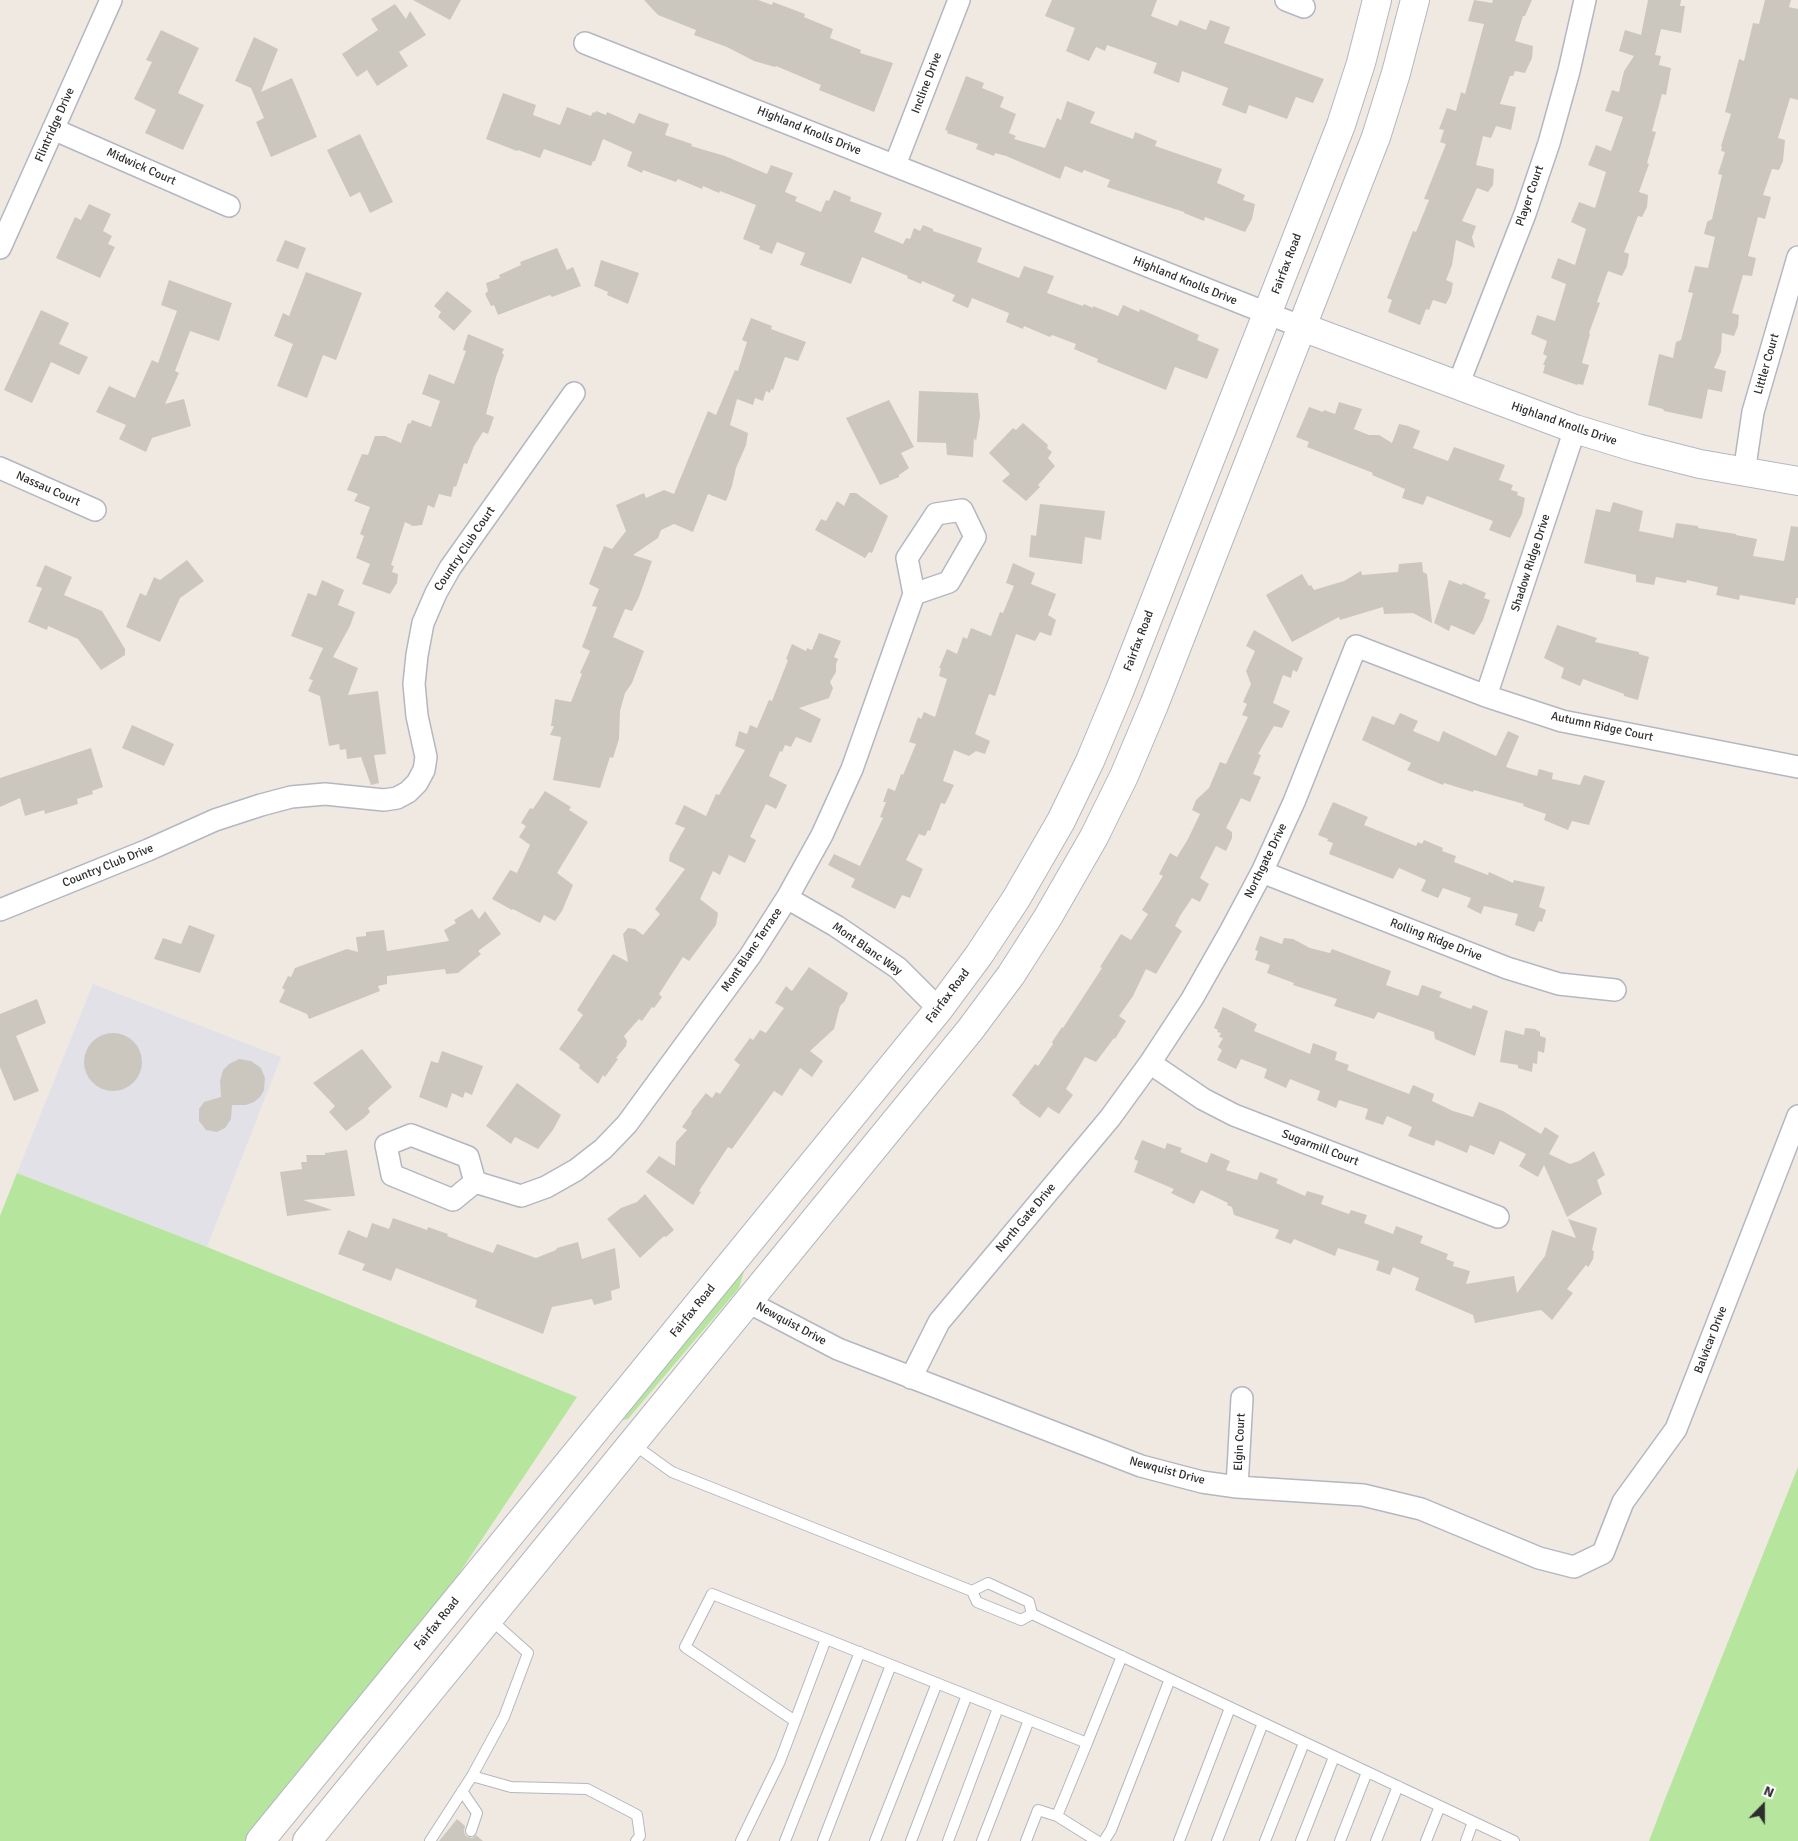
<!DOCTYPE html>
<style>
body{margin:0}
#map{position:relative;width:1798px;height:1841px;overflow:hidden;background:#efe9e1;font-family:Signika,sans-serif}
canvas{display:block}
.north{position:absolute;left:1738px;top:1781px;width:50px;height:50px;-webkit-text-stroke:4px #fff;paint-order:stroke;rotate:22deg;font-size:14px;font-weight:700;line-height:20px;text-align:center;color:#2e2e2e}
.north::after{content:'';display:block;margin:auto;width:18px;height:22px;background:#2e2e2e;clip-path:polygon(50% 0,100% 100%,50% 72%,0 100%)}
</style>
<div id="map">
<canvas width="1798" height="1841"></canvas>
<div class="north">N</div>
</div>
<script>
const context = document.querySelector('canvas').getContext('2d');
context.lineJoin = 'round';
function fillPath(path, color) {
  context.fillStyle = color;
  context.fill(path, 'evenodd');
}
function poly(rows) {
  const path = new Path2D();
  for (const r of rows) {
    if (r.length === 3) {
      path.moveTo(r[0] + r[2], r[1]);
      path.arc(r[0], r[1], r[2], 0, 2 * Math.PI);
      continue;
    }
    path.moveTo(r[0], r[1]);
    for (let i = 2; i < r.length; i += 2) path.lineTo(r[i], r[i + 1]);
  }
  return path;
}
function strokePath(path, color, width, dash) {
  context.strokeStyle = color;
  context.lineWidth = width;
  context.lineCap = dash ? 'butt' : 'round';
  context.setLineDash(dash || []);
  context.stroke(path);
}
function drawText(font, color, halo, rows, align = 'center') {
  context.font = font + ' Signika,sans-serif';
  context.lineWidth = 4;
  context.setLineDash([]);
  context.textBaseline = 'middle';
  context.strokeStyle = halo;
  context.fillStyle = color;
  for (const [text, x, y, turn = 0] of rows) {
    context.save();
    context.translate(x, y);
    context.rotate((+turn || 0) * Math.PI / 180);
    context.textAlign = isNaN(turn) ? turn : align;
    if (halo) context.strokeText(text, 0, 0);
    context.fillText(text, 0, 0);
    context.restore();
  }
}
fillPath(poly([
 [93,984,281,1057,207,1247,17,1173]
]), '#e3e1e8');
fillPath(poly([
 [17,1173,207,1247,577,1397,460,1572,386,1674,256,1841,0,1841,0,1216],
 [745,1268,739,1288,628,1419,623,1420,619,1416],
 [1798,1467,1798,1841,1649,1841,1665,1799]
]), '#b6e59e');
fillPath(poly([
 [413,0,461,0,450,20],
 [644,0,758,0,772,5,773,2,805,14,804,17,833,29,830,38,861,50,860,53,893,63,874,112,819,90,821,85,776,66,775,67,754,61,727,47,694,35,696,30,658,15],
 [1052,0,1157,0,1151,16,1177,26,1180,20,1206,30,1210,20,1230,27,1224,43,1324,79,1313,103,1296,97,1287,119,1249,105,1246,114,1222,105,1228,88,1182,71,1179,83,1153,73,1157,63,1107,45,1105,51,1096,47,1089,61,1066,51,1075,28,1045,16],
 [1474,0,1492,3,1493,0,1532,0,1525,16,1523,16,1515,41,1533,46,1532,58,1525,73,1515,71,1513,76,1510,76,1500,104,1516,107,1511,130,1496,126,1491,138,1483,136,1476,165,1494,169,1493,185,1488,192,1477,188,1462,221,1476,226,1472,237,1475,248,1456,240,1452,265,1446,280,1453,283,1451,294,1446,304,1433,300,1429,310,1426,309,1420,325,1388,312,1392,300,1387,298,1413,231,1416,232,1429,200,1424,199,1446,144,1440,142,1444,130,1439,129,1447,108,1456,111,1461,92,1465,94,1484,24,1468,21],
 [1648,0,1681,0,1680,6,1685,6,1681,33,1661,29,1655,55,1661,56,1659,65,1671,68,1666,95,1662,94,1652,131,1656,132,1647,163,1649,164,1639,192,1648,195,1647,207,1642,217,1638,216,1624,252,1629,254,1627,266,1622,276,1608,271,1597,302,1600,303,1589,333,1590,334,1582,363,1589,365,1583,385,1578,384,1577,385,1543,373,1545,365,1543,365,1547,356,1543,354,1547,341,1531,334,1537,315,1555,321,1566,284,1551,278,1558,258,1575,265,1586,229,1571,222,1579,202,1595,208,1606,172,1588,165,1596,145,1611,151,1623,117,1605,111,1612,90,1619,92,1624,71,1634,56,1619,51,1625,30,1641,35],
 [1765,0,1791,0,1789,7,1798,9,1798,100,1790,98,1778,138,1785,140,1783,161,1779,170,1772,169,1763,195,1771,197,1765,219,1758,217,1748,256,1756,258,1752,276,1743,275,1732,313,1739,315,1738,326,1734,336,1722,333,1721,352,1714,368,1726,371,1722,392,1708,389,1702,419,1664,411,1663,409,1648,405,1659,354,1673,358,1676,342,1681,340,1693,293,1688,292,1695,266,1708,268,1715,237,1704,234,1707,222,1712,219,1722,175,1718,174,1725,152,1721,151,1722,147,1721,146,1731,114,1725,112,1739,59,1744,61,1753,23,1759,24],
 [395,4,406,19,410,11,426,35,399,52,408,66,377,86,367,70,357,77,342,54,378,30,371,19],
 [161,30,199,48,178,93,204,105,183,150,145,133,156,110,134,99,152,62,146,60],
 [254,37,278,49,261,92,292,78,317,137,271,157,256,122,264,118,251,88,235,81],
 [966,76,984,83,982,88,1004,97,1000,107,1016,114,1009,133,1016,136,1014,139,1045,148,1057,118,1061,120,1067,101,1095,112,1090,123,1133,139,1135,132,1157,141,1155,146,1222,169,1217,183,1245,195,1243,200,1255,204,1252,219,1245,232,1205,217,1204,221,1184,213,1184,212,1107,187,1110,180,1084,170,1082,173,1065,166,1060,179,1006,156,995,153,994,156,976,149,978,144,947,133,948,131,945,130],
 [503,93,536,105,533,115,560,125,567,107,591,116,593,112,595,113,596,111,606,115,607,112,634,124,639,113,657,120,669,124,665,135,692,144,691,146,725,156,767,174,771,165,793,173,785,192,797,197,795,201,821,212,826,200,829,201,834,190,851,197,850,201,882,213,874,232,903,244,906,238,910,239,914,228,920,231,923,225,933,229,933,231,982,248,977,262,1019,278,1024,266,1054,276,1047,293,1083,306,1084,304,1093,308,1093,306,1118,316,1123,305,1139,312,1140,309,1199,335,1197,340,1219,349,1207,379,1175,367,1166,390,1097,362,1098,359,1074,349,1076,344,1052,335,1050,337,1024,326,1023,329,1006,322,1009,313,972,298,968,308,952,301,955,295,922,281,921,284,907,278,908,276,862,257,851,284,800,265,805,253,777,242,772,254,759,249,760,246,743,239,756,205,720,191,719,193,703,186,702,189,678,179,676,182,643,170,642,173,627,166,632,152,603,139,595,161,593,161,591,166,544,149,540,158,518,150,517,151,486,139],
 [360,134,393,202,370,213,360,192,350,197,327,150],
 [89,204,111,214,103,231,112,236,108,244,115,247,100,278,56,258,75,217,81,220],
 [285,240,306,248,298,269,276,261],
 [557,248,567,270,573,267,581,286,552,297,550,295,498,315,494,305,491,306,485,294,488,291,486,283,500,278,499,275,521,265,520,262],
 [601,260,639,273,628,304,607,295,608,292,594,286],
 [306,272,362,293,336,360,323,355,307,398,277,386,293,344,274,336,283,313,289,316],
 [169,280,232,303,219,341,190,331,175,371,179,373,165,404,184,399,191,426,152,438,146,452,119,439,126,425,96,412,109,386,135,398,152,360,158,363,177,311,161,305],
 [447,291,472,311,454,331,438,317,441,312,434,306],
 [41,310,69,323,59,344,88,357,79,375,51,362,32,403,4,390],
 [751,318,772,326,771,329,806,342,798,361,785,357,773,390,771,389,770,393,766,391,763,401,755,398,753,405,737,399,730,425,748,433,746,445,736,468,732,486,726,501,708,494,693,532,674,524,661,530,658,538,633,555,652,561,639,597,632,611,625,609,613,637,644,651,632,683,625,693,620,711,619,739,613,758,610,757,600,788,553,780,561,737,550,735,554,726,551,726,555,699,571,702,582,674,580,673,590,651,582,647,597,607,592,606,599,589,589,584,604,546,612,549,626,531,616,505,644,493,646,498,664,490,674,494,708,411,716,415,735,370,738,371,739,367,747,342,742,340],
 [468,334,504,349,502,353,504,355,496,377,486,414,494,417,488,434,483,432,474,446,467,464,464,463,456,487,454,486,451,497,439,494,434,508,428,505,422,525,413,526,405,522,391,565,394,566,392,572,398,574,397,583,390,594,362,584,370,564,356,558,364,536,360,534,370,507,354,501,358,494,347,490,362,454,368,455,375,436,385,436,401,443,408,423,410,424,412,420,431,427,440,401,422,394,429,374,454,384,466,351,463,350],
 [919,391,978,393,980,416,976,441,974,438,973,457,947,455,946,443,917,442],
 [889,400,914,447,901,453,909,468,899,475,899,477,880,485,846,418],
 [1339,402,1362,409,1354,429,1369,435,1379,435,1392,443,1399,424,1408,426,1420,431,1413,448,1448,461,1454,447,1505,465,1499,480,1513,485,1511,490,1518,492,1517,495,1525,498,1522,514,1510,538,1489,530,1493,521,1427,496,1423,505,1402,498,1405,489,1372,475,1373,473,1307,447,1309,442,1296,437,1309,407,1323,412,1324,410,1335,414],
 [1023,423,1048,445,1047,448,1052,452,1048,458,1055,466,1038,485,1040,487,1026,501,1002,481,1010,474,989,453,1013,428,1016,430],
 [850,493,856,493,888,516,872,553,869,552,865,558,815,530,821,519,826,521,837,501,844,506],
 [1613,502,1643,511,1639,531,1673,538,1676,523,1698,526,1698,528,1736,534,1736,535,1757,539,1753,556,1784,561,1791,526,1798,527,1798,598,1796,598,1795,605,1740,595,1739,600,1716,595,1718,587,1687,580,1686,583,1656,577,1654,585,1636,582,1636,575,1584,563,1596,509,1610,512],
 [1040,504,1105,511,1101,540,1085,537,1082,564,1029,557,1031,535,1036,536],
 [187,560,204,581,180,598,160,642,126,627,140,593,146,596,154,577,160,580],
 [1422,562,1423,572,1427,574,1432,623,1413,613,1384,614,1383,607,1340,620,1339,617,1292,642,1266,595,1302,574,1309,586,1311,585,1314,590,1344,581,1361,571,1362,575,1398,572,1399,564],
 [1013,563,1035,573,1031,584,1056,594,1048,615,1056,620,1051,636,1040,632,1035,641,1016,634,995,696,989,694,975,734,990,741,985,754,976,751,969,756,954,750,943,781,954,785,945,804,941,803,930,831,928,830,925,836,919,834,906,860,923,869,910,898,902,895,895,909,851,887,855,879,828,865,834,854,860,866,883,818,880,817,886,802,883,802,888,788,895,791,901,774,903,775,916,744,909,742,918,717,921,719,924,712,935,717,947,679,939,676,941,668,939,668,947,649,957,654,963,637,967,639,971,628,991,636,1000,612,1003,613,1014,586,1006,583],
 [45,565,72,577,64,595,102,611,125,649,125,655,101,670,78,639,48,626,47,630,28,622,42,588,36,586],
 [322,580,344,590,338,605,355,612,350,626,333,657,358,668,348,695,378,691,386,754,374,755,379,783,371,785,361,757,347,759,346,749,340,750,339,744,329,746,320,696,308,691,313,680,309,679,323,648,291,636,308,593,316,596],
 [1449,580,1462,585,1463,583,1486,593,1484,598,1490,600,1483,620,1474,635,1451,625,1449,631,1434,623],
 [1557,625,1597,638,1595,642,1639,652,1639,654,1649,657,1638,700,1624,696,1624,694,1583,679,1580,686,1561,678,1564,668,1544,658],
 [1254,630,1303,658,1297,672,1293,670,1291,678,1283,675,1273,703,1290,711,1282,728,1274,726,1258,754,1261,755,1253,774,1261,777,1250,802,1241,798,1226,828,1232,832,1232,838,1226,851,1216,846,1200,878,1209,884,1200,902,1192,898,1180,916,1175,926,1182,931,1156,974,1146,969,1133,996,1119,1016,1126,1021,1115,1039,1114,1038,1096,1062,1085,1057,1066,1089,1073,1095,1059,1114,1048,1107,1040,1118,1019,1103,1020,1102,1012,1095,1035,1064,1038,1066,1053,1044,1052,1042,1062,1027,1063,1028,1102,968,1100,967,1121,934,1131,940,1148,914,1142,910,1163,876,1159,874,1170,853,1177,857,1188,839,1200,814,1192,810,1196,800,1209,788,1220,762,1226,764,1248,717,1242,715,1247,704,1243,702,1251,684,1246,671,1255,651,1246,646],
 [819,633,841,641,834,657,838,659,836,664,836,672,830,682,833,688,829,698,799,708,821,719,811,743,796,737,791,747,785,745,782,752,780,751,769,776,787,785,776,809,766,804,750,837,756,840,745,863,729,855,720,875,713,871,700,899,718,913,716,925,689,961,683,957,659,994,662,997,654,1008,652,1007,642,1021,639,1019,624,1036,627,1041,626,1046,616,1058,618,1059,605,1077,603,1075,598,1084,579,1068,580,1065,559,1049,583,1015,577,1010,613,954,628,962,623,934,628,928,635,929,643,935,660,914,655,909,685,869,669,861,670,854,685,828,675,824,684,805,706,816,716,794,719,795,745,750,735,746,739,731,747,734,750,725,757,728,769,700,772,701,788,660,786,659,792,644,806,651,807,648,812,650],
 [1400,713,1418,721,1413,731,1439,742,1443,731,1496,756,1508,731,1519,736,1506,767,1537,776,1539,769,1553,773,1552,779,1580,785,1584,775,1605,781,1589,825,1572,821,1568,830,1544,820,1546,814,1523,806,1524,804,1474,790,1473,792,1444,783,1443,785,1407,770,1411,763,1362,740,1372,716,1394,725],
 [132,725,174,744,164,766,122,748],
 [91,748,103,787,92,791,93,794,77,799,78,804,45,814,44,810,25,816,20,798,0,807,0,778],
 [545,791,571,807,569,810,588,822,557,873,573,885,562,911,555,921,544,915,540,923,513,909,512,910,492,899,510,870,517,873,530,845,519,837,526,826,521,823,530,808,533,809],
 [1333,802,1368,817,1364,825,1416,846,1418,842,1422,844,1424,840,1443,848,1442,851,1456,856,1454,862,1488,875,1489,872,1513,883,1514,880,1545,887,1539,907,1546,910,1542,922,1539,921,1534,932,1515,925,1518,914,1484,906,1481,914,1467,907,1471,898,1443,888,1438,898,1421,891,1426,880,1399,868,1393,879,1329,854,1333,843,1327,841,1328,839,1318,835],
 [472,909,479,919,485,911,501,934,478,951,481,954,458,973,446,974,445,969,387,976,387,984,378,986,380,991,309,1019,307,1014,279,1002,285,990,282,988,288,976,291,977,295,968,347,949,358,952,356,937,366,936,366,932,384,930,387,951,449,941,444,930,456,923,454,920],
 [189,925,215,935,200,973,154,959,163,938,181,944],
 [1260,936,1282,944,1284,938,1293,939,1310,948,1330,953,1332,949,1391,971,1386,985,1418,996,1422,985,1442,992,1439,997,1471,1009,1473,1005,1488,1011,1475,1056,1435,1039,1434,1032,1378,1012,1374,1019,1334,1006,1337,999,1293,985,1294,983,1267,973,1270,965,1255,960,1258,951,1255,950],
 [809,967,848,993,845,1001,840,1006,834,1029,810,1051,823,1061,812,1077,800,1068,782,1096,774,1091,732,1149,728,1147,699,1191,701,1192,693,1205,646,1172,659,1156,675,1166,676,1142,687,1130,682,1127,692,1113,691,1112,706,1093,712,1098,716,1092,720,1094,740,1065,734,1060,750,1038,753,1040,760,1030,766,1033,784,1008,775,1003,786,986,792,991],
 [37,999,46,1023,16,1036,39,1091,14,1101,0,1067,0,1014],
 [1223,1007,1257,1024,1254,1031,1310,1054,1313,1043,1337,1052,1335,1060,1349,1065,1347,1070,1409,1094,1413,1085,1434,1094,1432,1101,1453,1111,1473,1117,1479,1102,1503,1111,1541,1134,1545,1127,1559,1136,1549,1154,1570,1164,1579,1161,1594,1151,1605,1175,1597,1180,1602,1194,1567,1217,1544,1165,1538,1177,1519,1166,1526,1154,1500,1141,1494,1155,1470,1145,1467,1153,1436,1140,1434,1146,1408,1136,1412,1127,1387,1116,1383,1125,1365,1119,1368,1109,1339,1100,1336,1108,1317,1100,1320,1091,1290,1079,1286,1088,1264,1078,1267,1069,1241,1059,1236,1069,1217,1060,1222,1050,1218,1047,1223,1038,1219,1037,1221,1033,1217,1032,1218,1030,1214,1028],
 [1525,1028,1535,1029,1540,1032,1540,1036,1546,1038,1544,1053,1538,1051,1537,1064,1533,1063,1532,1072,1518,1068,1518,1065,1500,1062,1505,1030,1524,1035],
 [113,1062,29],
 [362,1049,392,1087,368,1108,370,1112,364,1118,346,1131,329,1112,335,1106,313,1083],
 [442,1051,483,1066,472,1095,465,1092,463,1098,452,1093,447,1108,419,1097,431,1061,438,1063],
 [239,1059,251,1061,261,1068,265,1078,264,1090,260,1097,254,1102,246,1105,232,1105,231,1119,225,1128,217,1132,206,1130,199,1121,199,1109,204,1102,221,1097,220,1081,223,1070,229,1064],
 [517,1083,561,1115,553,1130,538,1149,515,1137,511,1144,486,1126],
 [1142,1140,1165,1149,1167,1143,1182,1148,1180,1152,1207,1163,1211,1153,1230,1161,1226,1170,1257,1180,1260,1172,1278,1179,1276,1183,1305,1196,1307,1191,1324,1196,1321,1204,1349,1214,1351,1210,1367,1215,1364,1223,1393,1234,1396,1226,1423,1236,1420,1243,1448,1254,1446,1259,1454,1262,1453,1266,1470,1271,1466,1284,1514,1276,1517,1293,1545,1256,1552,1230,1576,1238,1568,1219,1597,1228,1592,1250,1594,1251,1593,1259,1589,1266,1588,1267,1586,1265,1567,1289,1573,1293,1552,1320,1541,1310,1475,1323,1473,1315,1415,1290,1419,1278,1393,1267,1390,1275,1376,1270,1379,1261,1338,1248,1335,1256,1294,1239,1291,1244,1275,1238,1279,1230,1234,1215,1232,1207,1227,1205,1228,1203,1201,1190,1194,1204,1171,1193,1174,1189,1134,1172,1138,1161,1134,1159],
 [347,1150,355,1196,303,1200,332,1210,287,1216,280,1172,302,1169,301,1162,307,1162,306,1155,325,1155,325,1153],
 [645,1194,674,1230,666,1237,664,1236,640,1258,607,1219,621,1208,637,1202],
 [393,1218,427,1230,428,1227,448,1234,447,1236,493,1253,497,1244,536,1258,556,1250,557,1248,578,1242,582,1259,615,1248,620,1288,611,1291,612,1300,594,1305,592,1299,552,1307,543,1334,475,1307,477,1300,396,1268,391,1281,362,1270,365,1264,338,1254,348,1230,367,1238,372,1223,389,1229],
 [457,1819,465,1826,464,1832,466,1836,472,1838,476,1835,483,1841,439,1841]
]), '#cbc7bf');
const lane = poly([
 [633,1444,672,1472,972,1591,977,1602,1021,1620,1032,1614,1029,1602,988,1583,972,1591],
 [1032,1614,1514,1841],
 [826,1639,1087,1743,1122,1656],
 [472,1776,511,1787,587,1789,637,1815,640,1836,636,1841],
 [462,1791,477,1813,471,1831],
 [1057,1816,1097,1841],
 [430,1841,472,1776,504,1717,528,1653,490,1619],
 [741,1841,780,1761,826,1639,712,1594,685,1647,795,1721],
 [785,1841,860,1652],
 [823,1841,891,1665],
 [875,1841,937,1683],
 [911,1841,967,1695],
 [948,1841,998,1708],
 [982,1841,1029,1720],
 [1026,1841,1038,1810,1057,1816,1087,1743],
 [1104,1841,1111,1830,1170,1679],
 [1179,1841,1230,1708],
 [1217,1841,1263,1723],
 [1265,1841,1304,1743],
 [1301,1841,1334,1757],
 [1340,1841,1367,1772],
 [1376,1841,1398,1786],
 [1426,1841,1440,1806],
 [1466,1841,1473,1822]
]);
const street = poly([
 [1286,0,1304,7],
 [585,43,1302,327],
 [53,129,229,206],
 [895,165,959,0],
 [0,248,111,0],
 [1458,385,1525,214,1549,143,1569,71,1585,0],
 [0,468,95,510],
 [1744,473,1753,412,1798,257],
 [1486,696,1575,429],
 [1262,872,1507,968,1559,984,1615,990],
 [787,898,836,926,898,968,939,1009],
 [0,910,148,850,215,820,261,805,291,797,325,794,384,800,397,798,408,792,417,783,424,770,426,757,417,716,414,684,417,655,423,623,436,593,450,568,574,393],
 [1150,1063,1203,1099,1234,1115,1498,1217],
 [411,1135,468,1157,475,1182,453,1200,392,1175,386,1145,411,1135],
 [475,1182,521,1196,546,1187,576,1170,603,1149,627,1124,750,956,787,898,822,835,852,769,914,594,949,582,975,537,962,510,936,514,907,558,914,594],
 [748,1302,838,1349,1141,1466,1202,1482,1237,1487,1363,1495,1421,1509,1539,1558,1574,1567,1603,1553,1623,1502,1676,1429,1798,1116],
 [911,1378,939,1322,1110,1118,1150,1063,1192,999,1230,932,1262,872,1294,802,1356,646,1486,696,1562,721,1798,767],
 [1237,1487,1242,1398]
]);
const secondary = poly([
 [1302,327,1575,429,1637,448,1700,464,1798,481],
 [260,1841,939,1009,979,955,1016,899,1061,821,1090,761,1119,692,1341,125,1361,63,1377,0],
 [307,1841,970,1030,1011,975,1048,917,1094,837,1124,776,1154,705,1376,137,1396,73,1415,0]
]);
strokePath(lane, '#b4b7c1', 12);
strokePath(street, '#b4b7c1', 24);
strokePath(secondary, '#b4b7c1', 30);
strokePath(lane, '#fff', 10);
strokePath(street, '#fff', 21);
strokePath(secondary, '#fff', 28);
drawText('12px', '#2e2e2e', '#fff', [
 ["Incline Drive",927,83,-69],
 ["Flintridge Drive",55,125,-66],
 ["Highland Knolls Drive",809,131,22],
 ["Midwick Court",141,167,24],
 ["Player Court",1530,196,-71],
 ["Fairfax Road",1287,264,-69],
 ["Highland Knolls Drive",1185,281,22],
 ["Littler Court",1767,364,-74],
 ["Highland Knolls Drive",1564,424,19],
 ["Nassau Court",48,489,24],
 ["Country Club Court",465,549,-56],
 ["Shadow Ridge Drive",1531,563,-72],
 ["Fairfax Road",1139,641,-69],
 ["Autumn Ridge Court",1602,727,12],
 ["Northgate Drive",1266,861,-64],
 ["Country Club Drive",108,866,-22],
 ["Rolling Ridge Drive",1436,940,21],
 ["Mont Blanc Way",867,949,35],
 ["Mont Blanc Terrace",752,950,-56],
 ["Fairfax Road",948,996,-53],
 ["Sugarmill Court",1320,1148,21],
 ["North Gate Drive",1026,1218,-50],
 ["Fairfax Road",693,1311,-51],
 ["Newquist Drive",791,1324,28],
 ["Balvicar Drive",1711,1340,-69],
 ["Elgin Court",1240,1442,-87],
 ["Newquist Drive",1167,1471,15],
 ["Fairfax Road",437,1624,-51]
]);
</script>
